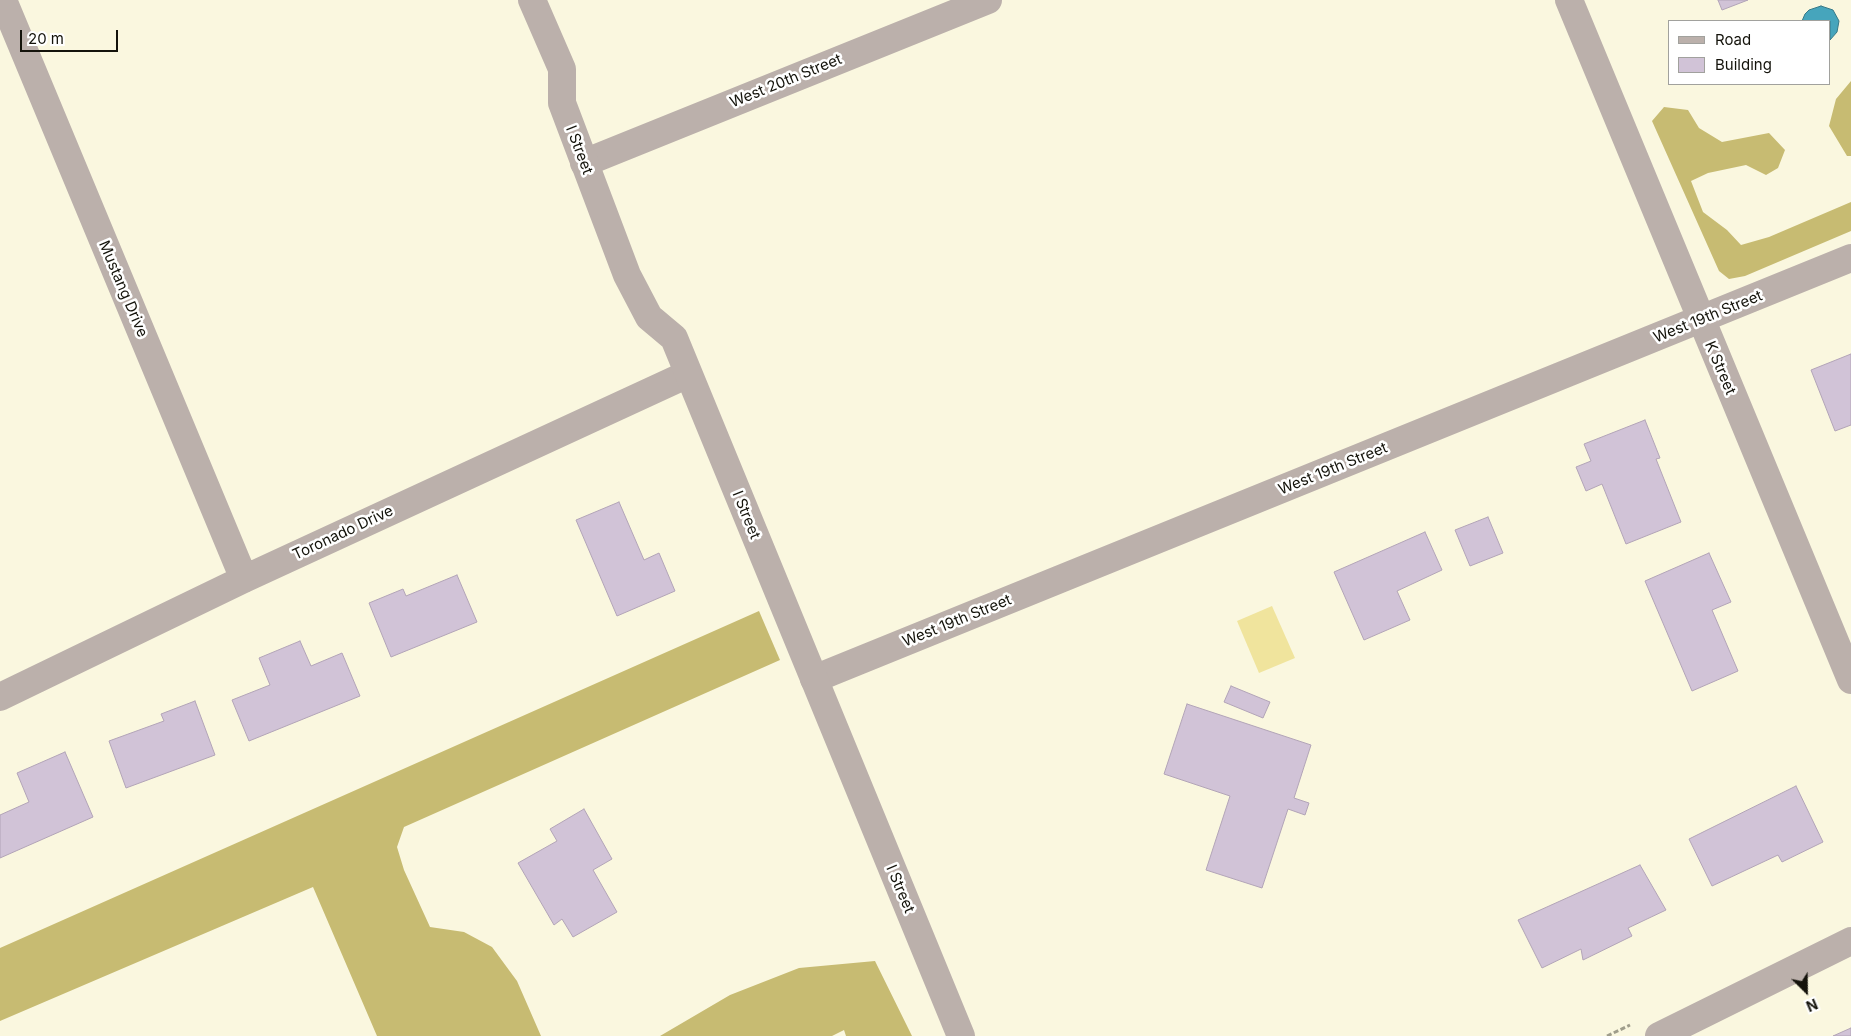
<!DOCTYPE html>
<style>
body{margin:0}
#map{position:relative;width:1851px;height:1036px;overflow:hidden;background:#faf7df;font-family:Inter,sans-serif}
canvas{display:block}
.legend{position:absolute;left:1668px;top:20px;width:162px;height:65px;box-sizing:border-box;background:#fff;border:1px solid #a1a19d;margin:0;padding:6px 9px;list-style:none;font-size:15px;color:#14130b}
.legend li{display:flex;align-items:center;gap:10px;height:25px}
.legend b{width:25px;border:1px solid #a1a19d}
.north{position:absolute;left:1781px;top:966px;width:50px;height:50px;-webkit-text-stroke:4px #fff;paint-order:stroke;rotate:157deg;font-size:14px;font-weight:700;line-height:20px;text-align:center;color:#14130b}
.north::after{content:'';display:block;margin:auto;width:18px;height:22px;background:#14130b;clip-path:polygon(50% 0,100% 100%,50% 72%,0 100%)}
.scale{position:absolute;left:20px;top:30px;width:98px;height:22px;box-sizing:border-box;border:2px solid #14130b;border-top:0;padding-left:6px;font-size:15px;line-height:18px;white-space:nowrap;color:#14130b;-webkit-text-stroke:4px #fff;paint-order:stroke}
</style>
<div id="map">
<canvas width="1851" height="1036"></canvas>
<ul class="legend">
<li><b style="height:6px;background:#bbb0ab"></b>Road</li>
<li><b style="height:14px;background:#d1c3d7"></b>Building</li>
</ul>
<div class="north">N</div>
<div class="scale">20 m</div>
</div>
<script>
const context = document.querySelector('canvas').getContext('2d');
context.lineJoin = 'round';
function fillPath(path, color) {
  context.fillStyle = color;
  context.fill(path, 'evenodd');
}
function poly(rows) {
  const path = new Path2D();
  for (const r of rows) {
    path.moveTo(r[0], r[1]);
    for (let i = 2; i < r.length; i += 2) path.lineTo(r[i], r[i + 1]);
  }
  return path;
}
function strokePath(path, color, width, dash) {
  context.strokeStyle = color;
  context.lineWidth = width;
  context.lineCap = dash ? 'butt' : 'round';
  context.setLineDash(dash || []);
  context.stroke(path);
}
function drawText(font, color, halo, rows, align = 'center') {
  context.font = font + ' Inter,sans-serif';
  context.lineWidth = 5;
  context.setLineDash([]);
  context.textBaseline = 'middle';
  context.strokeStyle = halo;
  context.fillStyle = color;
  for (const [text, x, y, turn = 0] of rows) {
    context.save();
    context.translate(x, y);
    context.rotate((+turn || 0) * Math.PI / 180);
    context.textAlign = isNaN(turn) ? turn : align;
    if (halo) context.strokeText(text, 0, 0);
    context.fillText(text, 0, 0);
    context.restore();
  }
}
fillPath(poly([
 [1272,606,1295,658,1259,673,1237,621]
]), '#f0e49d');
fillPath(poly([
 [1851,81,1851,156,1847,156,1829,126,1836,99],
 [1664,107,1688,110,1699,128,1722,142,1769,133,1785,150,1778,168,1766,175,1746,165,1708,173,1691,181,1703,212,1727,230,1741,245,1769,237,1851,202,1851,231,1745,276,1729,279,1719,271,1652,121],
 [759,611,780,660,404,827,397,847,404,870,430,927,464,932,492,947,517,981,541,1036,377,1036,313,887,0,1021,0,948],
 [875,961,912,1036,846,1036,844,1030,832,1036,660,1036,730,995,799,968]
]), '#c7bb72');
const water = poly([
 [1821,6,1833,10,1839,21,1837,32,1830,40,1830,21,1802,21,1805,14,1809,10,1821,6]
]);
fillPath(water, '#46a5bc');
strokePath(water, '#377987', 1);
const building = poly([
 [1718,0,1748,0,1722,10,1718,0],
 [1851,354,1851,425,1835,431,1811,370,1851,354],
 [1645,420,1660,458,1656,459,1681,522,1626,544,1602,484,1586,491,1576,467,1591,461,1584,444,1645,420],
 [619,502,644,560,659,553,675,591,617,616,576,520,619,502],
 [1488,517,1503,553,1470,566,1455,530,1488,517],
 [1425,532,1442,570,1397,591,1410,620,1364,640,1334,572,1425,532],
 [1709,553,1731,602,1712,610,1738,671,1692,691,1645,581,1709,553],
 [457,575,477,622,391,657,369,603,403,589,406,596,457,575],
 [300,641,311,666,342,653,360,696,249,741,232,700,270,685,259,658,300,641],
 [1231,686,1270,702,1263,718,1224,702,1231,686],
 [195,701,215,755,126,788,109,741,164,721,161,714,195,701],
 [1187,704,1311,745,1294,798,1309,803,1305,815,1288,809,1262,888,1206,870,1230,796,1164,774,1187,704],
 [65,752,93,817,0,858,0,815,29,802,17,773,65,752],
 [1796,786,1823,842,1782,862,1778,855,1712,886,1689,839,1796,786],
 [584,809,612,859,593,870,617,912,573,937,562,919,554,925,518,863,557,841,550,829,584,809],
 [1640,865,1666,910,1628,928,1632,936,1583,960,1581,949,1542,968,1518,920,1640,865],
 [1851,1028,1851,1036,1833,1036,1851,1028]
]);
fillPath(building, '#d1c3d7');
strokePath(building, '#b2a4b7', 1);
strokePath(poly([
 [1607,1036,1630,1025]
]), '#9f9d8b', 3, [5, 2.5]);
strokePath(poly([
 [3,0,244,579],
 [1569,0,1851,680],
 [584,163,988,0],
 [814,679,1851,258],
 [0,697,244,579,688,374]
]), '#bbb0ab', 28);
strokePath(poly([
 [532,0,562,69,562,103,627,275,649,317,674,338,961,1036],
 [1659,1036,1851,941]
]), '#bbb0ab', 28);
drawText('15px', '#14130b', '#fff', [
 ["West 20th Street",786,81,-22],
 ["I Street",579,150,69],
 ["Mustang Drive",123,289,67],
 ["West 19th Street",1708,317,-22],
 ["K Street",1720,368,67],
 ["West 19th Street",1333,469,-22],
 ["I Street",746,515,68],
 ["Toronado Drive",343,533,-25],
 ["West 19th Street",957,621,-22],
 ["I Street",900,889,67]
]);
</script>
